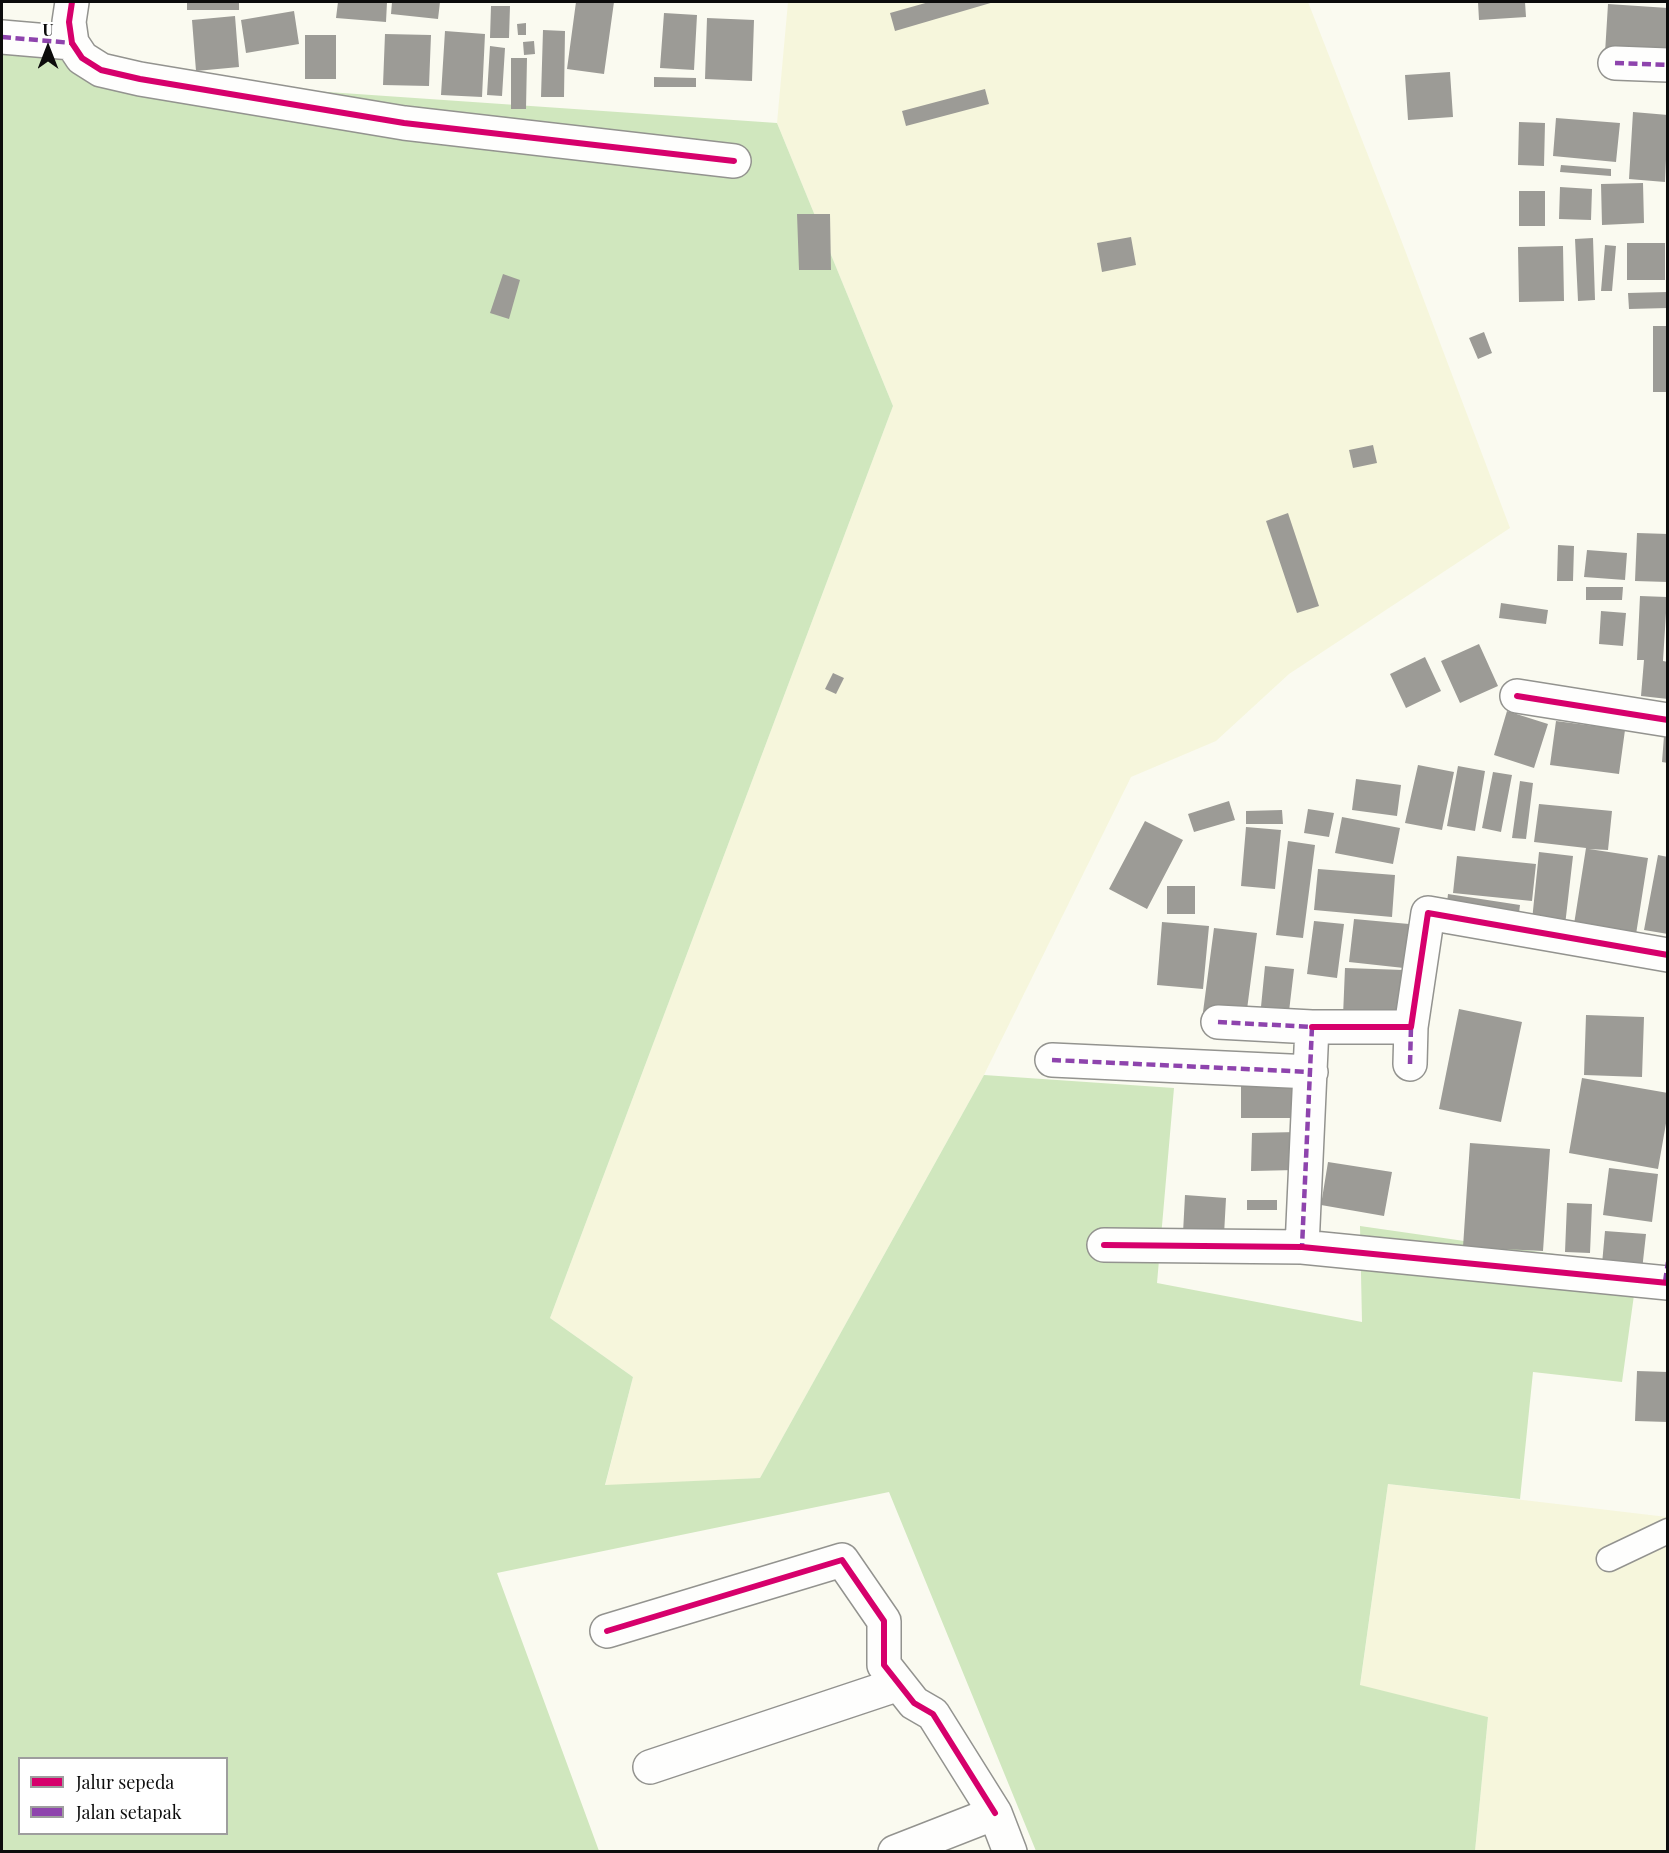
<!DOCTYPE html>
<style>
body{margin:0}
#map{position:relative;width:1669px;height:1853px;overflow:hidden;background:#fafaf0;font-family:"Playfair Display",serif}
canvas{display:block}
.frame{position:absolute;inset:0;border:3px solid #0c0c0c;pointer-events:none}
.legend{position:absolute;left:18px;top:1757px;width:210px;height:78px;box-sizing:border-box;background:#fff;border:2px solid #9e9e9e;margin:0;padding:8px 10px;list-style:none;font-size:18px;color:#0c0c0c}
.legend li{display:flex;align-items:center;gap:12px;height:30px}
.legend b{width:30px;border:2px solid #9e9e9e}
.north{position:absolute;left:18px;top:18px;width:60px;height:60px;-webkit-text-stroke:4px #fff;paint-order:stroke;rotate:0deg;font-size:16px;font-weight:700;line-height:24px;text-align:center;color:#0c0c0c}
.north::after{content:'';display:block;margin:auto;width:21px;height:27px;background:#0c0c0c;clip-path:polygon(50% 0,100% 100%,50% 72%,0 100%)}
</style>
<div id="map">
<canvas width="1669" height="1853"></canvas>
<div class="frame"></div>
<ul class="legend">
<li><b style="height:8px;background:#d6006c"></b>Jalur sepeda</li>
<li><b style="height:8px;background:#8e44ad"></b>Jalan setapak</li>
</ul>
<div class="north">U</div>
</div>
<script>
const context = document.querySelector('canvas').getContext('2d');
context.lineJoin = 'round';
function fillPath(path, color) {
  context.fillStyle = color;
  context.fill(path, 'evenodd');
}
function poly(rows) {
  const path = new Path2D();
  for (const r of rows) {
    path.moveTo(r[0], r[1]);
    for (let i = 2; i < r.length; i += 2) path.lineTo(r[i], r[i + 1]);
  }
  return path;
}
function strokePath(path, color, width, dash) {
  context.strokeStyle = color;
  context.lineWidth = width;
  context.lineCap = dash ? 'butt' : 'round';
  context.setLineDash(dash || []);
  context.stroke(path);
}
fillPath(poly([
 [788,2,1308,2,1400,237,1510,528,1289,674,1216,741,1131,777,984,1075,760,1478,605,1486,633,1377,550,1318,893,406,777,123],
 [1388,1484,1667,1517,1667,1851,1475,1851,1488,1717,1360,1686]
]), '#f6f6dc');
fillPath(poly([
 [2,40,241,86,777,123,893,406,550,1318,633,1377,605,1485,760,1478,984,1075,1174,1088,1157,1283,1362,1322,1360,1226,1638,1266,1622,1382,1533,1372,1520,1499,1388,1484,1360,1685,1488,1717,1475,1851,1036,1851,889,1492,497,1573,599,1851,2,1851],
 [20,1758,226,1758,226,1834,20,1834]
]), '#d0e7be');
fillPath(poly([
 [187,2,239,2,239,10,187,10],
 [338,2,387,2,386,22,336,18],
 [392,2,440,2,438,19,391,14],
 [576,2,614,2,604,74,567,69],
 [929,2,994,2,895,31,890,13],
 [1478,2,1525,2,1526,17,1479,20],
 [1608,4,1668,8,1668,58,1605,53],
 [491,6,510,6,509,38,490,38],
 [294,11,299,44,246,53,241,20],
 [664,13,697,15,694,70,660,68],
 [235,16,239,67,196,71,192,20],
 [707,18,754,20,752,81,705,79],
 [526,23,526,35,518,35,517,24],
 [543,30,565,31,564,97,541,97],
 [445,31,485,34,482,97,441,95],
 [385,34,431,35,429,86,383,85],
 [305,35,336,35,336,79,305,79],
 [534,41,535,54,524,55,523,42],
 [490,46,505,48,502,96,487,95],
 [511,58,527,58,526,109,511,109],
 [1450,72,1453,117,1408,120,1405,75],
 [654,77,696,78,696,87,654,87],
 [985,89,989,104,906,126,902,111],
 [1633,112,1668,115,1665,182,1629,179],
 [1556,118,1620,123,1616,162,1553,156],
 [1519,122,1545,123,1544,166,1518,165],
 [1561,165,1611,169,1611,176,1560,172],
 [1643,183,1644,223,1602,225,1601,184],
 [1560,187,1592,189,1591,220,1559,219],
 [1519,191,1545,191,1545,226,1519,226],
 [797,214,830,214,831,270,799,270],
 [1131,237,1136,265,1102,272,1097,243],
 [1593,238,1595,300,1578,301,1575,239],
 [1627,243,1665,243,1665,280,1627,280],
 [1605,245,1616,246,1612,291,1601,291],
 [1563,246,1564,301,1519,302,1518,247],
 [503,274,520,280,509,319,490,313],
 [1668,292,1668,308,1629,309,1628,293],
 [1653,326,1668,326,1668,392,1653,392],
 [1484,332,1492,353,1478,359,1469,338],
 [1373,445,1377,463,1353,468,1349,450],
 [1288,513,1319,606,1297,613,1266,521],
 [1637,533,1668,534,1668,582,1635,581],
 [1558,545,1574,546,1573,581,1557,581],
 [1587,550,1627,553,1625,580,1584,577],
 [1586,587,1623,587,1622,600,1586,600],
 [1640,596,1667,597,1663,661,1668,662,1668,699,1641,696,1644,660,1637,660],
 [1501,603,1548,610,1546,624,1499,618],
 [1601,611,1626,613,1623,646,1599,644],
 [1479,644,1498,686,1460,703,1441,661],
 [1425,657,1441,691,1406,708,1390,674],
 [833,673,844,678,836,694,825,689],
 [1507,711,1548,724,1534,768,1494,755],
 [1556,721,1625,730,1619,774,1550,765],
 [1664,736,1668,736,1668,763,1662,762],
 [1418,765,1454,772,1442,830,1405,823],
 [1458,766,1485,771,1475,831,1447,826],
 [1493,772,1512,775,1501,832,1482,828],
 [1356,779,1401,785,1397,816,1352,810],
 [1520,781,1533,783,1526,839,1512,838],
 [1229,801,1235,820,1194,832,1188,814],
 [1539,804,1612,811,1608,850,1589,849,1648,858,1634,947,1572,937,1586,848,1534,842],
 [1308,809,1334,813,1329,837,1304,833],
 [1282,810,1283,824,1246,824,1246,811],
 [1342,817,1400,828,1393,864,1335,853],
 [1145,821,1183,840,1147,909,1109,889],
 [1246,827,1281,830,1275,889,1241,886],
 [1288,841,1315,845,1303,938,1276,935],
 [1539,852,1573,856,1564,934,1531,930],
 [1658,855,1668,857,1668,934,1644,930],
 [1457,856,1536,864,1532,901,1453,893],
 [1318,869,1395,875,1392,917,1314,910],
 [1167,886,1195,886,1195,914,1167,914],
 [1448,894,1520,905,1518,921,1446,911],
 [1354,919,1409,924,1404,968,1349,962],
 [1314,921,1344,924,1337,978,1307,974],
 [1162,922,1209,926,1203,989,1157,985],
 [1214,928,1257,933,1246,1017,1203,1012],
 [1265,966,1294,969,1288,1020,1260,1017],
 [1345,968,1404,970,1402,1019,1343,1016],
 [1459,1009,1522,1022,1501,1122,1439,1109],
 [1586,1015,1644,1017,1642,1077,1584,1075],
 [1582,1078,1668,1093,1668,1112,1658,1169,1569,1153],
 [1241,1084,1298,1084,1298,1118,1241,1118],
 [1297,1132,1296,1170,1251,1171,1252,1133],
 [1470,1143,1550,1149,1543,1251,1463,1247],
 [1328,1162,1392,1172,1384,1216,1321,1205],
 [1609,1168,1658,1174,1652,1222,1603,1215],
 [1185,1195,1226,1198,1224,1235,1183,1233],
 [1247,1200,1277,1200,1277,1210,1247,1210],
 [1567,1203,1592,1204,1590,1253,1565,1252],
 [1605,1231,1646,1234,1641,1279,1601,1275],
 [1637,1371,1668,1372,1668,1422,1635,1421]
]), '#9c9b96');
const lane = poly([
 [1609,1559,1668,1531]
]);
const street = poly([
 [72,2,69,22,72,43,82,58,101,70,140,79,404,123,734,161],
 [2,37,72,43],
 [1615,63,1668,65],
 [1517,696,1668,720],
 [1218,1022,1312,1027,1302,1247],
 [1312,1027,1411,1027,1428,913,1668,955],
 [1052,1060,1311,1072],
 [1410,1064,1411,1027],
 [1104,1245,1302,1247,1668,1283],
 [607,1631,842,1560,884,1621,884,1665,914,1703,933,1714,995,1813],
 [650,1767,899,1684],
 [895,1852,995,1813,1010,1852]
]);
strokePath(lane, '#93938f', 27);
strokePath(street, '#93938f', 36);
strokePath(lane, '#fefefd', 24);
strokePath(street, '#fefefd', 33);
strokePath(poly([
 [2,37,72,43],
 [1615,63,1668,65],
 [1218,1022,1312,1027,1302,1247],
 [1052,1060,1311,1072],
 [1410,1064,1411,1027],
 [1665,1282,1668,1262]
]), '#8e44ad', 4.5, [9, 4.5]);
strokePath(poly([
 [72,2,69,22,72,43,82,58,101,70,140,79,404,123,734,161],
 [1517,696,1668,720],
 [1312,1027,1411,1027,1428,913,1668,955],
 [1104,1245,1302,1247,1668,1283],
 [607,1631,842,1560,884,1621,884,1665,914,1703,933,1714,995,1813]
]), '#d6006c', 6);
</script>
